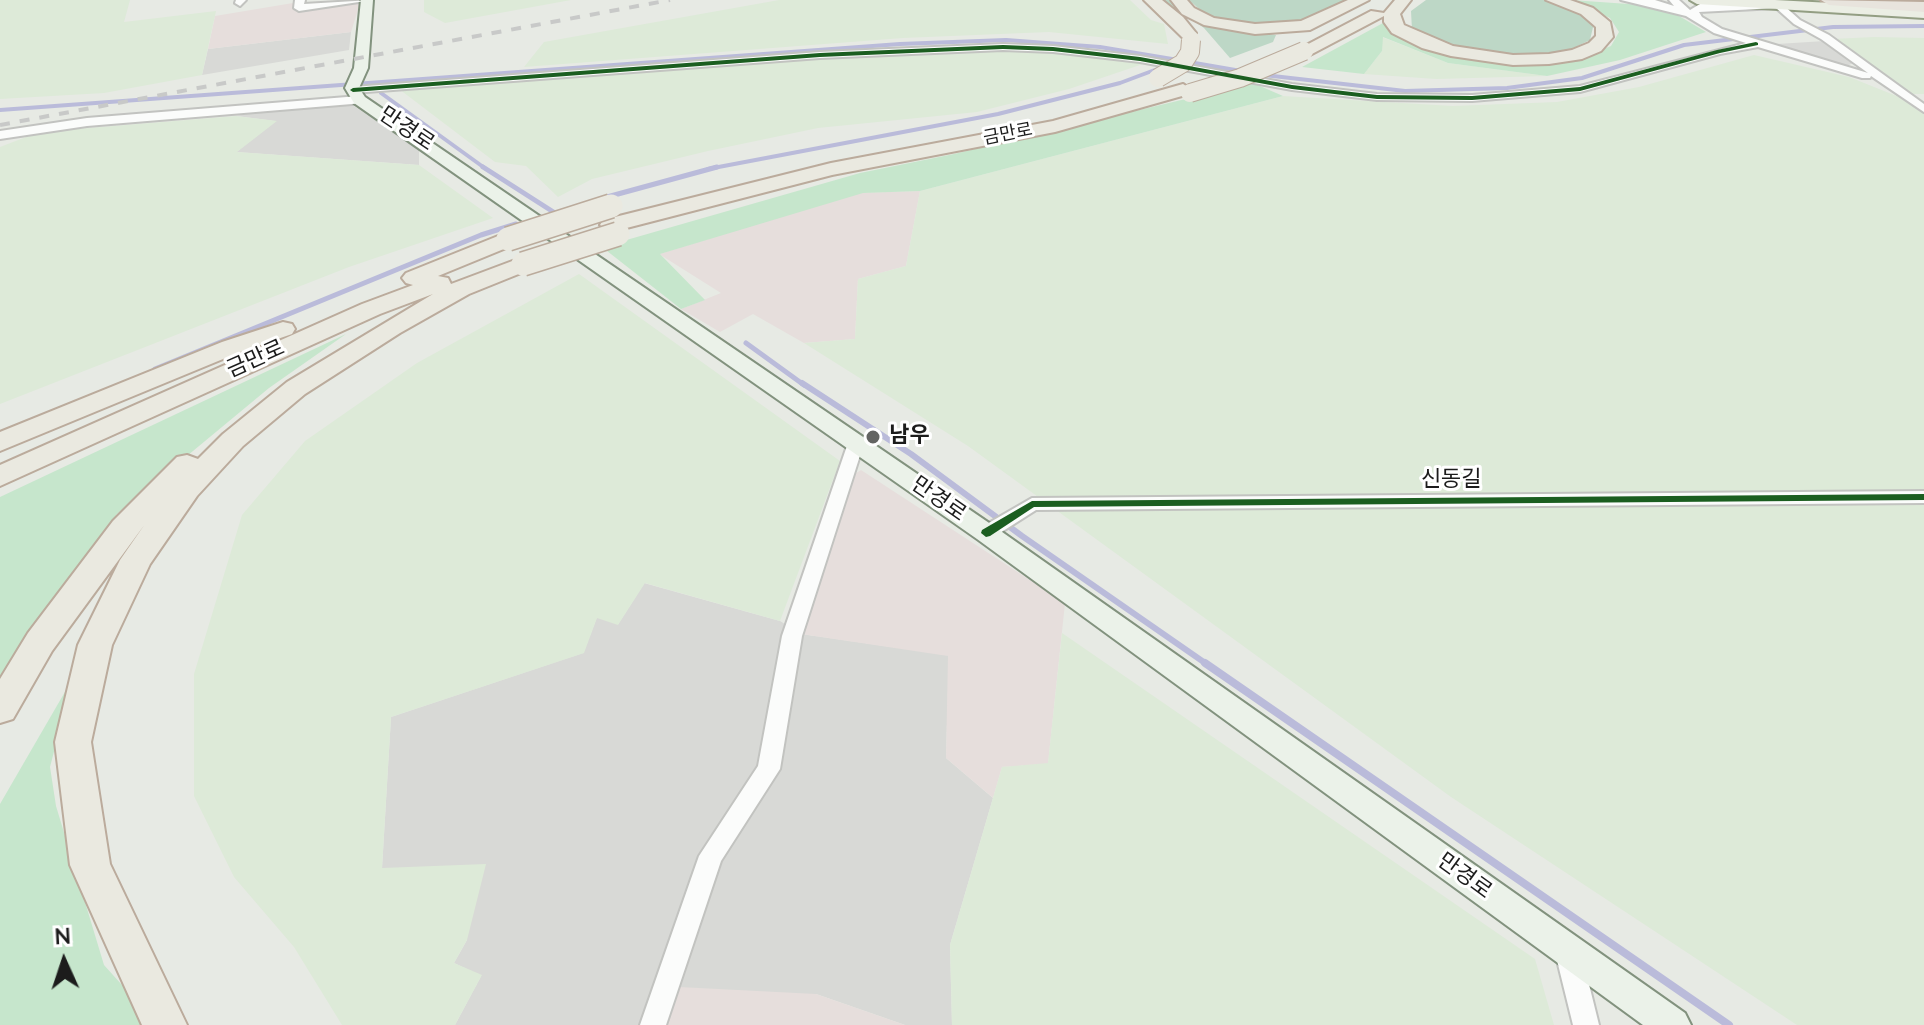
<!DOCTYPE html>
<meta charset="utf-8">
<style>
body{margin:0}
#map{position:relative;width:1924px;height:1025px;overflow:hidden;background:#e7eae4;font-family:"Nunito Sans",sans-serif}
canvas{display:block}
.north{position:absolute;left:24px;top:921px;width:80px;height:80px;-webkit-text-stroke:6px #fff;paint-order:stroke;rotate:357deg;font-size:22px;font-weight:700;line-height:32px;text-align:center;color:#1c1c1c}
.north::after{content:'';display:block;margin:auto;width:28px;height:36px;background:#1c1c1c;clip-path:polygon(50% 0,100% 100%,50% 72%,0 100%)}
</style>
<div id="map">
<canvas width="1924" height="1025"></canvas>
<div class="north">N</div>
</div>
<script>
const context = document.querySelector('canvas').getContext('2d');
context.lineJoin = 'round';
function fillPath(path, color) {
  context.fillStyle = color;
  context.fill(path, 'evenodd');
}
function poly(rows) {
  const path = new Path2D();
  for (const r of rows) {
    path.moveTo(r[0], r[1]);
    for (let i = 2; i < r.length; i += 2) path.lineTo(r[i], r[i + 1]);
  }
  return path;
}
function strokePath(path, color, width, dash) {
  context.strokeStyle = color;
  context.lineWidth = width;
  context.lineCap = dash ? 'butt' : 'round';
  context.setLineDash(dash || []);
  context.stroke(path);
}
function drawText(font, color, halo, rows, align = 'center') {
  context.font = font + ' "Nunito Sans","Noto Sans KR",sans-serif';
  context.lineWidth = 6;
  context.setLineDash([]);
  context.textBaseline = 'middle';
  context.strokeStyle = halo;
  context.fillStyle = color;
  for (const [text, x, y, turn = 0] of rows) {
    context.save();
    context.translate(x, y);
    context.rotate((+turn || 0) * Math.PI / 180);
    context.textAlign = isNaN(turn) ? turn : align;
    if (halo) context.strokeText(text, 0, 0);
    context.fillText(text, 0, 0);
    context.restore();
  }
}
fillPath(poly([
 [351,32,349,50,202,75,208,49],
 [1825,41,1855,62,1847,66,1777,44],
 [351,104,419,150,419,165,236,152,275,121,236,116,268,110],
 [644,583,780,621,801,634,949,655,946,758,993,798,950,945,952,1025,905,1025,816,994,664,1025,455,1025,481,976,454,963,467,940,382,868,391,717,583,653,597,617,618,624]
]), '#d8d9d6');
fillPath(poly([
 [361,0,351,32,208,49,215,16,293,3],
 [920,191,906,266,858,279,855,339,804,343,753,314,720,332,681,309,721,293,659,254,858,193],
 [861,470,1065,603,1048,764,1002,767,993,798,946,758,948,656,801,634,850,477],
 [679,987,816,994,905,1025,664,1025]
]), '#e6dedc');
fillPath(poly([
 [0,0,130,0,124,22,216,11,202,75,104,93,0,99],
 [424,0,571,0,445,23,424,12],
 [779,0,1130,0,1151,20,1164,24,1168,44,1049,32,903,38,524,67,544,42],
 [1382,37,1448,63,1547,76,1436,79,1364,74,1382,51],
 [1874,37,1924,38,1924,94,1913,94,1832,39],
 [1021,51,1089,53,1143,64,1069,89,977,112,818,128,708,151,592,179,558,197,526,166,495,162,399,89,865,55],
 [1754,55,1849,77,1899,97,1924,114,1924,1025,1797,1025,1451,797,968,446,804,343,855,339,858,279,906,266,920,191,1283,96,1453,106,1557,102,1639,87],
 [236,116,277,121,237,152,419,165,493,218,349,267,0,404,0,147,39,132],
 [579,274,840,461,780,621,645,583,618,625,597,618,584,653,391,717,382,868,486,864,467,940,454,963,482,975,455,1025,342,1025,294,947,234,877,194,796,194,674,242,515,305,441,417,363],
 [1062,633,1535,959,1554,1025,952,1025,950,945,1002,767,1048,763]
]), '#ddead8');
fillPath(poly([
 [1571,0,1643,5,1674,13,1706,32,1620,60,1547,76,1448,63,1383,37,1382,51,1364,74,1302,67,1383,23,1404,39,1456,56,1583,57,1611,46,1619,32,1610,18],
 [1253,83,1283,96,920,191,863,193,660,254,705,300,681,309,602,247,860,173,954,154],
 [346,334,269,388,117,514,24,640,0,681,0,497],
 [73,678,50,767,56,806,104,965,158,1025,0,1025,0,804]
]), '#c6e6cc');
fillPath(poly([
 [1163,0,1175,0,1206,25,1276,35,1273,42,1230,58,1204,28],
 [1189,0,1348,0,1304,21,1275,26,1241,24,1206,15],
 [1426,0,1544,0,1572,9,1594,23,1590,40,1563,53,1522,57,1472,51,1412,30,1411,11]
]), '#bdd7c6');
strokePath(poly([
 [1189,62,1241,71],
 [1264,75,1405,91,1507,88,1582,78,1684,45,1833,27,1924,26],
 [378,84,381,93,486,169],
 [0,110,900,44,1006,40,1100,47,1178,60],
 [708,169,998,114,1120,83,1160,68]
]), '#babbda', 4);
strokePath(poly([
 [483,167,555,213],
 [607,197,717,167],
 [746,343,804,385],
 [155,369,481,235,516,224]
]), '#babbda', 5);
strokePath(poly([
 [802,383,911,454,1022,536,1208,665]
]), '#babbda', 6);
strokePath(poly([
 [1205,663,1729,1025]
]), '#babbda', 8);
const minor = poly([
 [236,0,246,0,240,6,235,3,236,0],
 [295,0,305,0,304,4,372,0,299,11,294,8,295,0],
 [1621,0,1655,0,1674,6,1669,0,1679,0,1690,10,1700,4,1781,3,1800,20,1829,35,1924,104,1924,112,1871,76,1870,78,1862,78,1758,47,1720,54,1580,92,1472,101,1377,100,1292,90,1140,62,1053,52,1003,50,820,58,353,93,347,90,353,87,820,52,1003,44,1053,46,1140,56,1292,84,1377,94,1472,95,1580,86,1746,43,1714,33,1686,16,1621,0],
 [1776,8,1794,24,1821,39,1868,73,1722,29,1702,17,1699,12,1776,8],
 [856,438,864,443,802,636,780,769,721,861,666,1025,640,1025,699,856,758,766,782,636,848,443,856,438],
 [1924,491,1924,503,1036,510,992,538,980,538,977,533,980,528,1032,498,1924,491],
 [1568,940,1577,943,1581,952,1599,1025,1573,1025,1555,952,1559,943,1568,940]
]);
const tertiary = poly([
 [359,96,364,97,364,103,87,126,0,139,0,131,87,118,359,96]
]);
const secondary = poly([
 [361,0,373,0,368,68,359,88,365,97,995,527,1685,1013,1691,1025,1643,1025,977,539,354,103,345,88,354,68,361,0]
]);
const primary = poly([
 [1690,0,1775,0,1924,8,1924,18,1697,4,1690,0]
]);
const trunk = poly([
 [1144,0,1162,0,1183,17,1196,33,1188,38,1182,37,1144,0],
 [1171,0,1187,0,1194,8,1214,18,1255,24,1301,21,1348,0,1369,0,1310,30,1255,34,1204,25,1182,14,1171,0],
 [1395,0,1411,0,1400,14,1404,25,1453,46,1513,55,1549,54,1572,50,1589,43,1596,36,1596,27,1581,14,1546,0,1570,0,1593,8,1610,22,1613,37,1601,51,1582,59,1549,64,1513,65,1451,56,1422,48,1392,33,1384,22,1384,16,1310,55,1304,56,1295,51,1371,11,1384,13,1395,0],
 [1183,84,1192,90,1189,94,1055,132,832,175,611,232,600,225,603,220,831,163,1053,121,1183,84],
 [508,232,519,239,516,244,438,276,448,278,451,284,523,257,531,259,535,264,531,269,469,294,400,333,305,394,243,446,197,496,150,564,112,645,91,742,110,864,187,1025,142,1025,70,865,55,742,78,645,120,560,145,524,52,651,13,719,0,723,0,679,28,633,113,521,177,457,187,455,198,459,223,434,287,382,433,294,380,314,0,486,0,465,362,304,413,285,406,283,402,278,406,273,508,232],
 [283,322,292,324,295,329,292,334,240,352,0,451,0,432,222,342,283,322]
]);
const motorway = poly([
 [1821,0,1924,2,1924,12,1829,5,1821,0]
]);
strokePath(minor, '#c2c3c0', 4);
strokePath(tertiary, '#c2c3c0', 4);
strokePath(secondary, '#82927e', 4);
strokePath(primary, '#939e83', 4);
strokePath(trunk, '#bbab9c', 4);
strokePath(motorway, '#bbab9c', 4);
fillPath(minor, '#fbfcfb');
fillPath(tertiary, '#fbfcfb');
fillPath(secondary, '#ebf2e9');
fillPath(primary, '#ebeee4');
fillPath(trunk, '#eae9e0');
fillPath(motorway, '#e8e4dd');
strokePath(poly([
 [0,125,670,0]
]), '#c8c9c8', 4, [10, 10]);
const trunkBridgeFar1 = poly([
 [1158,78,1183,63,1190,52,1191,40],
 [1190,93,1240,78,1304,51]
]);
const trunkBridge = poly([
 [508,239,611,206],
 [523,264,618,234]
]);
strokePath(trunkBridgeFar1, '#bbab9c', 20, []);
strokePath(trunkBridge, '#bbab9c', 26, []);
strokePath(trunkBridgeFar1, '#eae9e0', 18);
strokePath(trunkBridge, '#eae9e0', 23);
fillPath(poly([
 [1756,42,1758,43,1758,45,1720,53,1580,91,1472,100,1377,99,1292,89,1140,61,1053,51,1003,49,820,57,353,92,350,90,353,88,820,53,1003,45,1053,47,1140,57,1292,85,1377,95,1472,96,1580,87,1717,50,1756,42],
 [1924,494,1924,500,1034,507,990,536,986,537,981,533,982,530,1032,501,1924,494]
]), '#1b5e20');
for (const [x, y, r, color] of [
 [873,437,8,"#636462"]
]) {
  const dot = new Path2D();
  dot.arc(x, y, r, 0, 2 * Math.PI);
  context.fillStyle = color;
  context.fill(dot);
  strokePath(dot, '#fff', 3);
}
drawText('18px', '#1c1c1c', '#fff', [
 ["금만로",1008,135,-11]
]);
drawText('22px', '#1c1c1c', '#fff', [
 ["만경로",406,130,34],
 ["금만로",256,360,-24],
 ["신동길",1451,481],
 ["만경로",938,500,35],
 ["만경로",1464,877,36]
]);
drawText('bold 22px', '#1c1c1c', '#fff', [
 ["남우",889,437]
], 'left');
</script>
